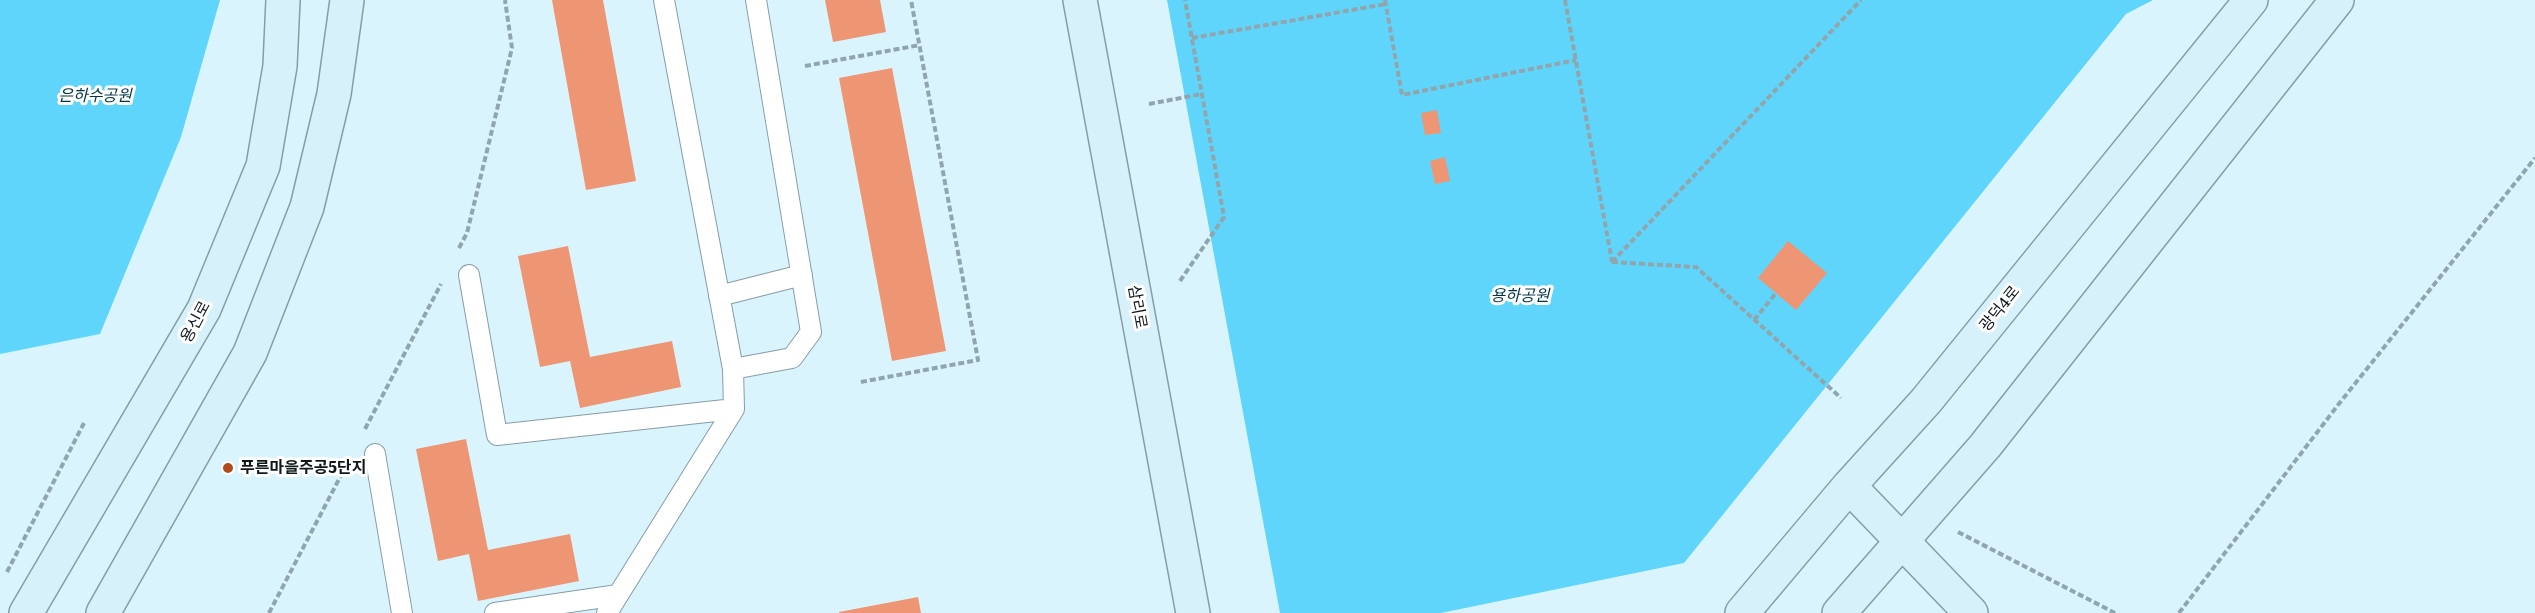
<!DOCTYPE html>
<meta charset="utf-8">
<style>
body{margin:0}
canvas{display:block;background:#daf4fe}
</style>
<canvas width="2535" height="613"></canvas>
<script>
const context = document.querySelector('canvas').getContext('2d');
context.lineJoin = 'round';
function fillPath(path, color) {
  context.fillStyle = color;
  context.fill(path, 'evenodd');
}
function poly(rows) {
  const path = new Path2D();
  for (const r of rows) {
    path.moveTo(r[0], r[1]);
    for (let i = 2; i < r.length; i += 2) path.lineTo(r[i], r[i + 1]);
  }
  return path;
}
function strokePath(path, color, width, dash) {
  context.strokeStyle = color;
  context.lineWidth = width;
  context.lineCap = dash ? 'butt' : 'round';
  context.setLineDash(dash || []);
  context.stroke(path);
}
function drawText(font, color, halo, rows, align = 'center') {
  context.font = font + ' Literata,"Noto Sans KR",serif';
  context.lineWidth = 6;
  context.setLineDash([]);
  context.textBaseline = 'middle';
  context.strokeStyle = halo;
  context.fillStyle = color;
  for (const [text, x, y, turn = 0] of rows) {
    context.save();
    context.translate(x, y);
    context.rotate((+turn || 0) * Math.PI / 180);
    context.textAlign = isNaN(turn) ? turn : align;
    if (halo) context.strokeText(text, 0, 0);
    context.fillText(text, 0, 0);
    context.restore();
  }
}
fillPath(poly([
 [0,0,220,0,181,137,100,334,0,354],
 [1167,0,2153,0,2126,14,1684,563,1441,613,1280,613]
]), '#60d5fb');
fillPath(poly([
 [552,0,603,0,636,181,586,190],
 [825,0,880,0,886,32,833,42],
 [892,68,946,351,892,361,839,78],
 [1437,110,1441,133,1425,135,1421,113],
 [1445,157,1450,181,1435,184,1430,161],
 [1788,241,1827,273,1796,310,1758,278],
 [568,246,590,357,672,341,681,387,580,408,570,361,540,367,518,256],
 [466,439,488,550,570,534,579,581,478,601,469,554,438,561,416,449],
 [918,597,921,613,839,613,839,612]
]), '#ee9673');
const lane = poly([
 [469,275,497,435,734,409],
 [719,296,802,275],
 [733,369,792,358,811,332,756,0],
 [375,454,402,613],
 [495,613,618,595],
 [607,613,734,409,733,369,664,0]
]);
const secondary = poly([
 [1080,0,1193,613],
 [1849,486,1971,613],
 [26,613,204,309,263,166,280,66,283,0],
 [103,613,250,353,307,207,334,94,347,0],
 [1742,613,1849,486,1926,401,2251,0],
 [1839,613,1985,446,2337,0]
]);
strokePath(lane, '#859da6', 22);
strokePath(secondary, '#859da6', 36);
strokePath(poly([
 [1385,0,1402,95,1576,60],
 [1565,0,1612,262],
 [1192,38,1386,4],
 [805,66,920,45],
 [1149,104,1202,94],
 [459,248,467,233,512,48,505,0],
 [1612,262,1861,0],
 [1612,262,1696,267,1841,398],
 [1180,281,1224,217,1185,0],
 [1754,320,1776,293],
 [861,382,978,360,911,0],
 [365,429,441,284],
 [1958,532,2115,613],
 [7,572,84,423],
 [269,613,348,462],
 [2179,613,2338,405,2535,158]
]), '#91a5ad', 4, [6, 3]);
strokePath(lane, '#fff', 20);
strokePath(secondary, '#d6f1fa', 33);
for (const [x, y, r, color] of [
 [228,468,6,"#b04b1e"]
]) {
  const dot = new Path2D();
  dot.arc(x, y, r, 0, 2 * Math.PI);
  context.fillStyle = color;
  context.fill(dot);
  strokePath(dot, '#fff', 2);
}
drawText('italic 16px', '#003746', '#fff', [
 ["은하수공원",95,96],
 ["용하공원",1520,296]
]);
drawText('16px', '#0f191c', '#fff', [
 ["삼리로",1137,307,80],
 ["광덕4로",2000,309,-51],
 ["용신로",196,322,-62]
]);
drawText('bold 16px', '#0f191c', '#fff', [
 ["푸른마을주공5단지",240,468]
], 'left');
</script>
